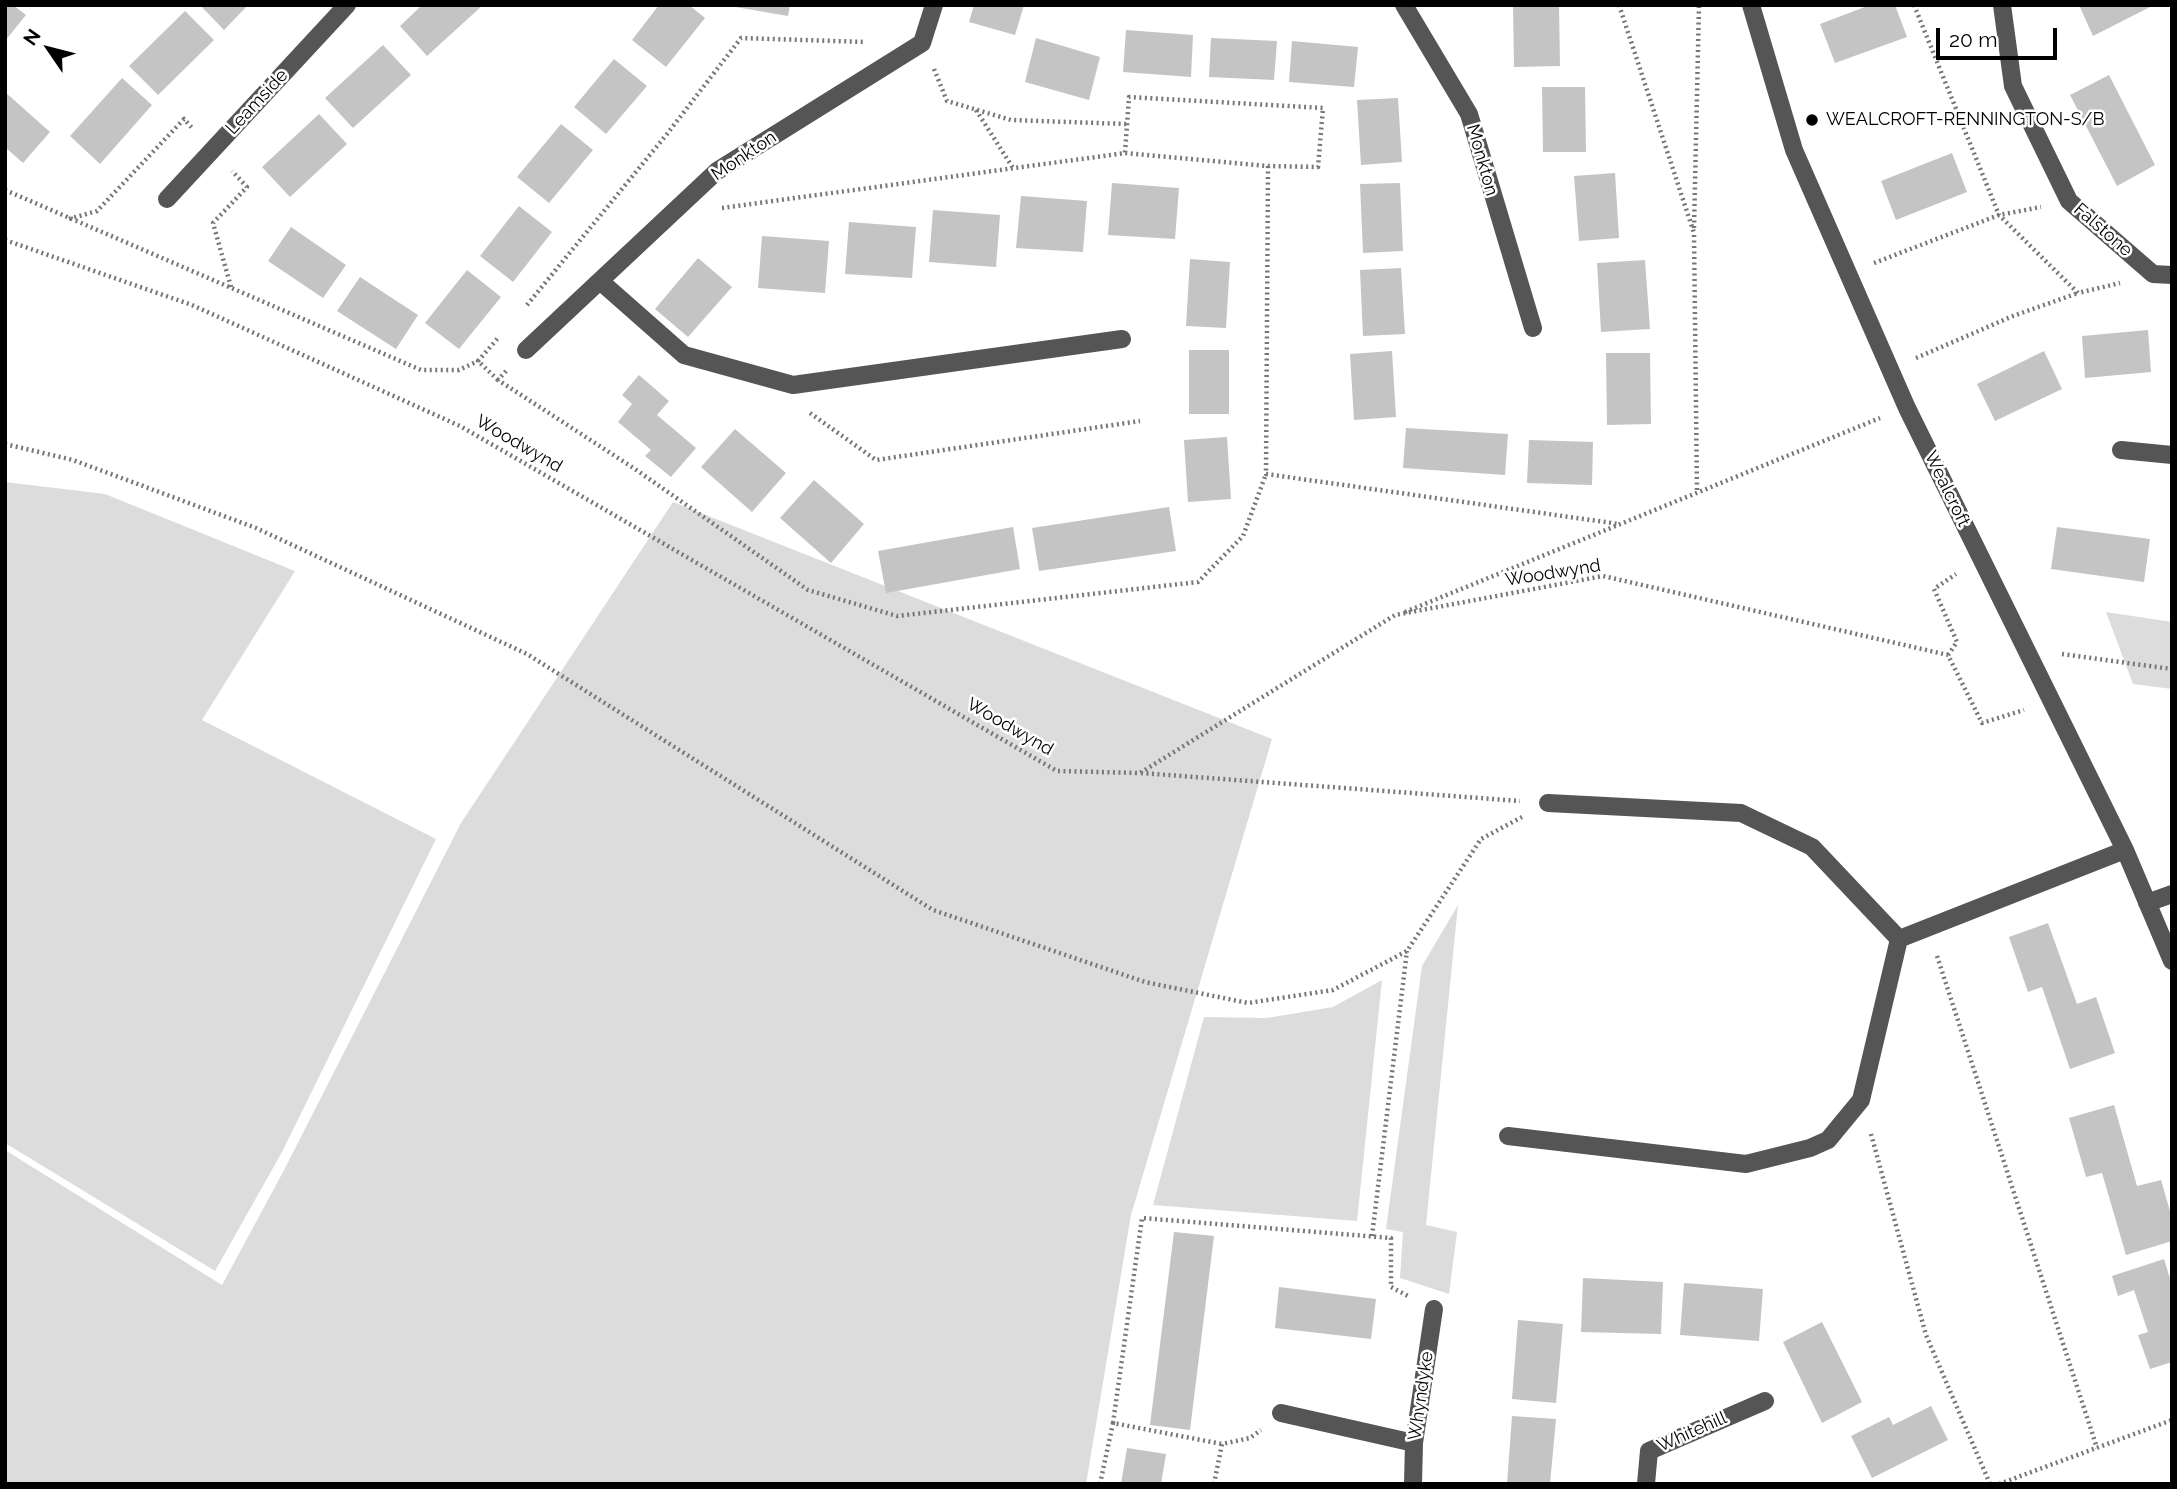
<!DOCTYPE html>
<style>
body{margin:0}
#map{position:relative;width:2177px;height:1489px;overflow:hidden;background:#fff;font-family:Raleway,sans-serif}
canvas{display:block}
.frame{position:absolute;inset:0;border:7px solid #000;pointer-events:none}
.north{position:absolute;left:14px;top:14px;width:70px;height:70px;-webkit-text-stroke:5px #fff;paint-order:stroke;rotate:305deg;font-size:19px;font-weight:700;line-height:28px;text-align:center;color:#000}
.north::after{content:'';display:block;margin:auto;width:24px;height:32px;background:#000;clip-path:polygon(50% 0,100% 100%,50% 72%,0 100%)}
.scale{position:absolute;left:1936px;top:28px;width:121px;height:32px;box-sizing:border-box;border:4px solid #000;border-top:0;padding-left:9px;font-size:21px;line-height:24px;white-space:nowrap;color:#000;-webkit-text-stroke:5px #fff;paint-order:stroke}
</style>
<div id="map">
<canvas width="2177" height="1489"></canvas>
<div class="frame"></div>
<div class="north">N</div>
<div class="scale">20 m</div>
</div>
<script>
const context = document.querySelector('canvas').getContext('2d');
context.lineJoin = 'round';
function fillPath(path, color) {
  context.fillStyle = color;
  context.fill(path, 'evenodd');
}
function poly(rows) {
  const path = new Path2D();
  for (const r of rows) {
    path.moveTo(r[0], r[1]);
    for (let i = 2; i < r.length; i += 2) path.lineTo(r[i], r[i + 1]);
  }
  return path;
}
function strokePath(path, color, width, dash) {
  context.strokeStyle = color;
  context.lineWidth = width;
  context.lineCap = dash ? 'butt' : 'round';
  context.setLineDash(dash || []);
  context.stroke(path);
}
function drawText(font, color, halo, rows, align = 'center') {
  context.font = font + ' Raleway,sans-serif';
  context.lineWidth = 5;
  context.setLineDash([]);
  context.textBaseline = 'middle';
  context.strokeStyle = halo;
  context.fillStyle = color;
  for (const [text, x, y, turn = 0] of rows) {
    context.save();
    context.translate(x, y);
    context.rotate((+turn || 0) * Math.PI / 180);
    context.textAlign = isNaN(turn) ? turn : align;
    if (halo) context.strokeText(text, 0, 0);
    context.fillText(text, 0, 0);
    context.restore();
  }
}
fillPath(poly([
 [5,482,105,494,295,571,202,720,436,839,282,1152,215,1271,5,1143],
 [673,502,1272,739,1131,1215,1086,1484,5,1484,5,1150,222,1285,283,1172,461,823],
 [2106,612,2172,622,2172,689,2133,684],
 [1458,905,1426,1225,1457,1232,1449,1294,1400,1278,1403,1232,1386,1229,1422,966],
 [1382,980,1357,1221,1153,1205,1204,1017,1267,1018,1333,1007]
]), '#dcdcdc');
fillPath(poly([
 [5,5,13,5,26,15,5,41],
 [200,5,248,5,224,30],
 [422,5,483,5,427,56,400,26],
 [659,5,689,5,705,18,666,67,632,40],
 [724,5,790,5,788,16],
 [974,5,1024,5,1015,35,969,22],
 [1513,5,1559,5,1560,66,1514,67],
 [1870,5,1895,5,1907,37,1835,63,1820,24],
 [2079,5,2154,5,2093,36],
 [185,11,214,40,158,95,129,66],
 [1126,30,1193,35,1191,77,1123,72],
 [1036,38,1100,57,1089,100,1025,82],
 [1211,38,1277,41,1274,80,1209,77],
 [1292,41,1358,47,1354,87,1289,82],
 [383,45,411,75,353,128,325,98],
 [614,59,647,86,606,134,574,107],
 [2109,75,2155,165,2117,186,2070,95],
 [122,78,152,105,100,164,70,136],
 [1542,87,1585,87,1586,152,1543,152],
 [5,92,50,132,23,163,5,147],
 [1398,98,1402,162,1361,165,1357,100],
 [319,114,347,144,290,197,262,167],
 [561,124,593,150,549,203,517,177],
 [1952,153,1967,192,1896,220,1881,181],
 [1615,173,1619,238,1579,241,1574,176],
 [1112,183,1179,188,1175,239,1108,235],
 [1400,183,1403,251,1363,253,1360,184],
 [1021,196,1087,201,1083,252,1016,248],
 [519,206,552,232,513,282,480,256],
 [933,210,1000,215,996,267,929,262],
 [849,222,916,227,912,278,845,274],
 [291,227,346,265,323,298,268,261],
 [762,236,829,241,825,293,758,288],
 [698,258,732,287,688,337,655,309],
 [1190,259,1230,262,1226,328,1186,326],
 [1645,260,1650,329,1601,332,1597,263],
 [1401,268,1405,334,1363,336,1360,270],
 [467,270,501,297,459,349,425,323],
 [360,277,418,315,396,349,337,311],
 [2148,330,2151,372,2085,378,2082,336],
 [1189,350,1229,350,1229,414,1189,414],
 [1392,351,1396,417,1354,420,1350,354],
 [2044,351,2062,389,1995,421,1977,384],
 [1606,353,1650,353,1651,424,1607,425],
 [639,375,669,401,657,415,696,448,671,477,645,456,651,450,618,422,632,404,622,395],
 [1406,428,1508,434,1505,475,1403,468],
 [735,429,786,473,752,512,701,467],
 [1227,437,1231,499,1188,502,1184,440],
 [1529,440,1593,442,1592,485,1527,483],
 [814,480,864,524,831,563,780,518],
 [1169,507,1176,551,1039,571,1032,528],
 [1013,527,1020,569,886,593,878,551],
 [2057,527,2150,539,2144,582,2051,569],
 [2048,923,2077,1004,2096,997,2115,1053,2070,1069,2042,987,2028,992,2009,937],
 [2114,1105,2137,1186,2161,1180,2172,1218,2172,1241,2126,1255,2102,1173,2086,1177,2069,1118],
 [1174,1232,1214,1236,1190,1430,1150,1425],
 [2164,1259,2172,1285,2172,1362,2150,1369,2138,1335,2148,1332,2134,1290,2118,1296,2112,1276],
 [1583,1278,1663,1282,1661,1334,1581,1332],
 [1684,1283,1763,1289,1759,1341,1680,1335],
 [1279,1287,1376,1299,1371,1339,1275,1328],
 [1518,1320,1563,1324,1556,1403,1512,1399],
 [1822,1322,1862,1402,1822,1423,1783,1342],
 [1931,1406,1948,1440,1872,1478,1851,1436,1889,1417,1893,1425],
 [1512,1416,1556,1419,1550,1484,1507,1484],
 [1127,1448,1166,1454,1161,1484,1121,1484]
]), '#c4c4c4');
strokePath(poly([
 [1619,5,1694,233,1697,493],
 [1914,5,1999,215,2078,293,2120,283],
 [934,69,947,101,1011,120,1127,124],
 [976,110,1013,168],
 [1268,166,1266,474,1619,524],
 [5,190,421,370,459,370,478,361],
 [722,208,1125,153,1268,166,1318,167,1323,108,1129,97,1125,153],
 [69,219,97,211,184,119,193,129],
 [1694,228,1699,5],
 [5,240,192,305,460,426,1057,771,1140,773,1395,615,1603,576,1948,655,1982,723,2024,710],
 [1874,263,1999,215,2041,207],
 [231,287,213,223,247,187,232,171],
 [527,305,667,134,741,38,866,42],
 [1916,358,2013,316,2078,293],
 [506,371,498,380,635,469,808,590,897,616,1198,582,1243,536,1266,474],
 [498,380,478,361,498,338],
 [810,413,876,460,1140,421],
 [5,444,73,460,256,528,527,654,933,910,1145,982,1248,1003,1333,990,1407,951,1481,839,1522,817],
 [1405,612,1880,418],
 [2062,654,2172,669],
 [1948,655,1957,642,1934,589,1956,574],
 [1141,773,1520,801],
 [1937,956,2097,1448],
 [1871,1134,1926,1335,1990,1484],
 [1372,1236,1407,951],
 [1113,1423,1142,1218,1391,1238,1391,1287,1410,1297],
 [1100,1484,1113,1423,1222,1444],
 [1214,1484,1222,1444,1250,1438,1261,1430],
 [1999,1484,2172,1420]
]), '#777', 4.5, [2, 3.5]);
strokePath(poly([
 [1404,5,1469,114,1533,328],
 [1751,5,1794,150,1907,408,2125,850,2172,961],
 [2002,5,2013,86,2069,201,2153,274,2172,275],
 [167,199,347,5],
 [600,281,684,355,793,385,1122,339],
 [526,350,717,171,922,43,934,5],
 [2121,450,2172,455],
 [1548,803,1741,813,1812,847,1899,939],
 [2147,903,2172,894],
 [1899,939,2125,850],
 [1508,1136,1746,1164,1810,1148,1828,1140,1861,1100,1899,939],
 [1281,1413,1414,1443],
 [1413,1484,1414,1443,1434,1309],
 [1646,1484,1649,1451,1765,1401]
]), '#555', 18);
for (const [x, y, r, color] of [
 [1812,120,7,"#000"]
]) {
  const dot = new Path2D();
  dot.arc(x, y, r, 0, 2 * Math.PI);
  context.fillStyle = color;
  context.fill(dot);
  strokePath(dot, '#fff', 2.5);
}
drawText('18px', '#000', '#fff', [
 ["Leamside",257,102,-47],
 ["Monkton",744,156,-34],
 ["Monkton",1482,160,74],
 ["Falstone",2103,230,41],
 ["Woodwynd",519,444,30],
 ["Wealcroft",1947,489,64],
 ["Woodwynd",1553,573,-9],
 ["Woodwynd",1010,727,30],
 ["Whyndyke",1421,1396,-82],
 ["Whitehill",1692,1432,-24]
]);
drawText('18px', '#000', '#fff', [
 ["WEALCROFT-RENNINGTON-S/B",1826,120]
], 'left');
</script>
